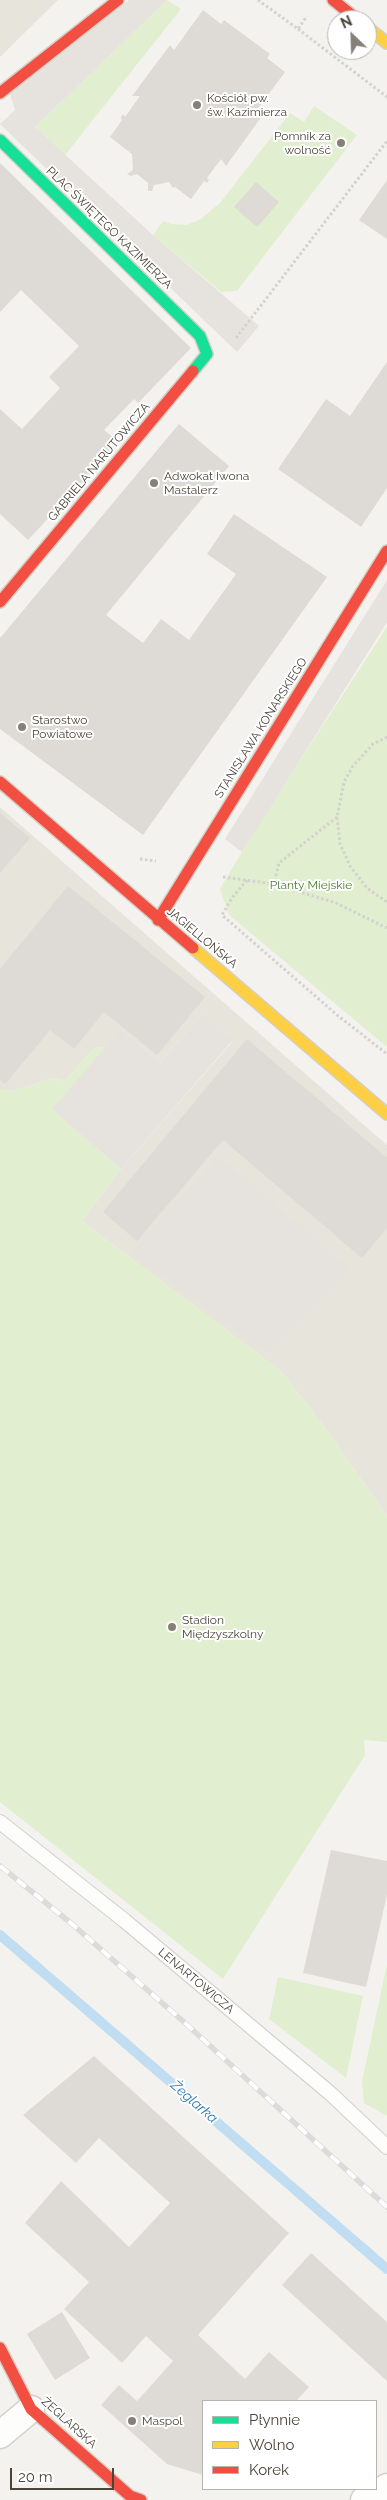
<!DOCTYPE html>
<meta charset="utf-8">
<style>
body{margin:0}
#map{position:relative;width:387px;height:2500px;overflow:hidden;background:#f4f2ee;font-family:Raleway,sans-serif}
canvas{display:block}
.legend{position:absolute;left:202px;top:2400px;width:175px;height:90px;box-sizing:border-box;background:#fff;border:1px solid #b7b4b0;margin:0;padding:6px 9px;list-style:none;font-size:15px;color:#4b4439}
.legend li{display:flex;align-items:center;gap:10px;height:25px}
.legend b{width:25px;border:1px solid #b7b4b0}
.north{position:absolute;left:327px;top:10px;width:50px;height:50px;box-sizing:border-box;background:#fff;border:1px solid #b7b4b0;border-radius:50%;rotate:336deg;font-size:14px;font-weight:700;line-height:20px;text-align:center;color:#4b4439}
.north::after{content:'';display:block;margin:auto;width:18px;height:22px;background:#868178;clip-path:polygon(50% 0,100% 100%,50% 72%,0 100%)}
.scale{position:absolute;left:10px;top:2468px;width:104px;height:22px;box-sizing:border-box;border:2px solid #4b4439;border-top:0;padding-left:6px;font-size:15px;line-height:18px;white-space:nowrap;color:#4b4439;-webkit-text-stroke:4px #fff;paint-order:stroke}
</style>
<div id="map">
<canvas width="387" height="2500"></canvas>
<ul class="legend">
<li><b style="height:6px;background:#16e098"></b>Płynnie</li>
<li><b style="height:6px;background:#ffcf43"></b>Wolno</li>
<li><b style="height:6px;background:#f24e42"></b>Korek</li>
</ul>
<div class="north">N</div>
<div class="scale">20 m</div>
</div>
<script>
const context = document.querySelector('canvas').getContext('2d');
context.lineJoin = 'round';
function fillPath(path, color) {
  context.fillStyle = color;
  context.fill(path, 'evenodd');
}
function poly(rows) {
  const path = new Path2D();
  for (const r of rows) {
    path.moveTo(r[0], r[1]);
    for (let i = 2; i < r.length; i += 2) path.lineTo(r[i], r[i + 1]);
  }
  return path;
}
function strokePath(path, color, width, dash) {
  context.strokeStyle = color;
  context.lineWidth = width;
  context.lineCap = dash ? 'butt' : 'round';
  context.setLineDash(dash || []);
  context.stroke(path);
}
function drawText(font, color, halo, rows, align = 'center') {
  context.font = font + ' Raleway,sans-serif';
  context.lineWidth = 4;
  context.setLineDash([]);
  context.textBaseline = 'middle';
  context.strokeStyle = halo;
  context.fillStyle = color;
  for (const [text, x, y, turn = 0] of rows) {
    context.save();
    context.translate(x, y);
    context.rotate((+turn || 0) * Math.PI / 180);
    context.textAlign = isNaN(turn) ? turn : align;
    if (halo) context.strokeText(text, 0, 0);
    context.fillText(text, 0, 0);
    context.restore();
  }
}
fillPath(poly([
 [0,0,58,0,0,57],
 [0,807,387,1145,387,1516,330,1434,282,1372,82,1221,121,1169,233,1041,202,1014,160,1063,121,1029,106,1047,94,1048,65,1081,52,1078,12,1091,0,1089]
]), '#e7e4dc');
fillPath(poly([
 [167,0,181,9,65,155,35,127],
 [314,106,357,135,237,291,221,292,153,235,163,221,171,224,187,225,201,219,220,203,290,113,304,122],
 [387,627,387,1047,229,915,220,889,256,828],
 [106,1047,53,1109,121,1169,82,1221,282,1372,330,1434,387,1516,387,1742,364,1740,365,1755,223,1979,0,1802,0,1089,12,1091,52,1078,65,1081,94,1048],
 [387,1964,387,2116,364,2103,362,2081],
 [278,1977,363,1996,346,2078,269,2019]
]), '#e1eecf');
fillPath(poly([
 [129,0,167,0,35,127,153,235,259,326,237,352,0,124,15,110,10,94],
 [387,580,387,622,242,852,225,839],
 [202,1014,233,1040,121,1169,52,1109,121,1029,160,1063],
 [218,1157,351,1270,268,1353,132,1253]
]), '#e6e3df');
strokePath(poly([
 [0,1935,387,2269]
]), '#c0ddf1', 10);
fillPath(poly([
 [203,10,221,24,224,20,270,54,267,58,285,72,254,114,262,116,226,166,221,159,207,178,209,180,207,183,204,181,191,199,175,187,173,188,169,182,154,185,152,191,148,191,148,183,137,174,131,176,127,174,133,170,132,154,110,137,122,120,121,118,123,114,125,117,140,96,132,96,170,45,174,50],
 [0,163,191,348,138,403,134,399,104,430,119,442,28,540,0,514,0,409,22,429,60,388,49,377,79,346,21,290,0,312],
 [387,180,387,239,359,220],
 [256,182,279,202,257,227,234,207],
 [387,362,387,488,361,527,278,469,326,399,350,416],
 [179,424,229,466,106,615,143,643,161,619,189,640,236,574,207,554,234,514,327,577,143,835,0,729,0,638],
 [0,813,30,838,0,873],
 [68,886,205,997,157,1055,104,1012,74,1049,50,1030,5,1084,0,1080,0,969],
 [247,1039,387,1158,387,1228,362,1258,223,1140,137,1241,103,1212],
 [331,1850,387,1861,387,1895,366,1987,303,1973],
 [94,2056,289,2233,198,2335,245,2379,269,2352,309,2387,296,2401,203,2401,203,2475,167,2464,101,2405,119,2385,137,2401,173,2361,146,2336,122,2363,64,2309,89,2282,25,2223,61,2181,129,2247,170,2203,99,2138,76,2163,23,2115],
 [311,2253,387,2322,387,2381,282,2285],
 [62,2312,90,2358,55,2380,27,2334]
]), '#dedbd6');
const lane = poly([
 [0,1822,125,1921,331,2094,387,2147]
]);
const street = poly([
 [0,2435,31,2409],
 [364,2500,387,2487]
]);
const fast = poly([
 [0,140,200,336,207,354,193,371]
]);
const slow = poly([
 [367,27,387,43],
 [193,948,387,1114]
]);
const jam = poly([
 [333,0,358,20],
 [0,93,118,0],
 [0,602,193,371],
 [0,782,193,948],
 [158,920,387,551],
 [0,2348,31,2409,130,2496,141,2500]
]);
strokePath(lane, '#d2d0cb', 16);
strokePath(street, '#d2d0cb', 29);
strokePath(fast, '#d3cfc5', 14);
strokePath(slow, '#d3cfc5', 14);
strokePath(jam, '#d3cfc5', 14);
strokePath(poly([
 [258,0,298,29,307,16],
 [298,29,387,97],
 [236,338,387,141],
 [387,737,373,744,353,766,344,782,337,817,340,844,350,866,367,888,387,902],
 [337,817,279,863,274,884,336,903,387,928],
 [140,859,156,861],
 [223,877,274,884],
 [247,880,232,898,222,915,337,1015,387,1054]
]), '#d3d2cc', 3, [2.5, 2.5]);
strokePath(lane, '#fdfdfc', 14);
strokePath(street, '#fdfdfc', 26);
strokePath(fast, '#16e098', 11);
strokePath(slow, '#ffcf43', 11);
strokePath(jam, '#f24e42', 11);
const rail = poly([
 [0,1866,72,1924,185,2023,387,2207]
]);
strokePath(rail, '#dbdbda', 5.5);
strokePath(rail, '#fff', 4, [11]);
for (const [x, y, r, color] of [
 [197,105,5,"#868178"],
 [341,143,5,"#868178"],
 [154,483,5,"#868178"],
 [22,727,5,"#868178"],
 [172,1627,5,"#868178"],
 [132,2421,5,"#868178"]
]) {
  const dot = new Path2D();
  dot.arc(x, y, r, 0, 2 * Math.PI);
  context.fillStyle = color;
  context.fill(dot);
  strokePath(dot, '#fff', 2);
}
drawText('12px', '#4b4439', '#fff', [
 ["Kościół pw.",207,98],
 ["św. Kazimierza",207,112],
 ["Pomnik za",331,136,"right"],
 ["wolność",331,150,"right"],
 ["Adwokat Iwona",164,476],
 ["Mastalerz",164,490],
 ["Starostwo",32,720],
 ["Powiatowe",32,734],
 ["Stadion",182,1620],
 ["Międzyszkolny",182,1634],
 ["Maspol",142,2421]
], 'left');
drawText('12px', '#4b4439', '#fff', [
 ["PLAC ŚWIĘTEGO KAZIMIERZA",109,228,44],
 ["GABRIELA NARUTOWICZA",99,462,-50],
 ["STANISŁAWA KONARSKIEGO",261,728,-58],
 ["JAGIELLOŃSKA",202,938,40],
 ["LENARTOWICZA",196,1981,40],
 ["ŻEGLARSKA",69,2423,42]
]);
drawText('12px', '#4a7f2a', '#fff', [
 ["Planty Miejskie",311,885]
]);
drawText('italic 14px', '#2e7ab2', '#fff', [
 ["Żeglarka",194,2102,41]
]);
</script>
